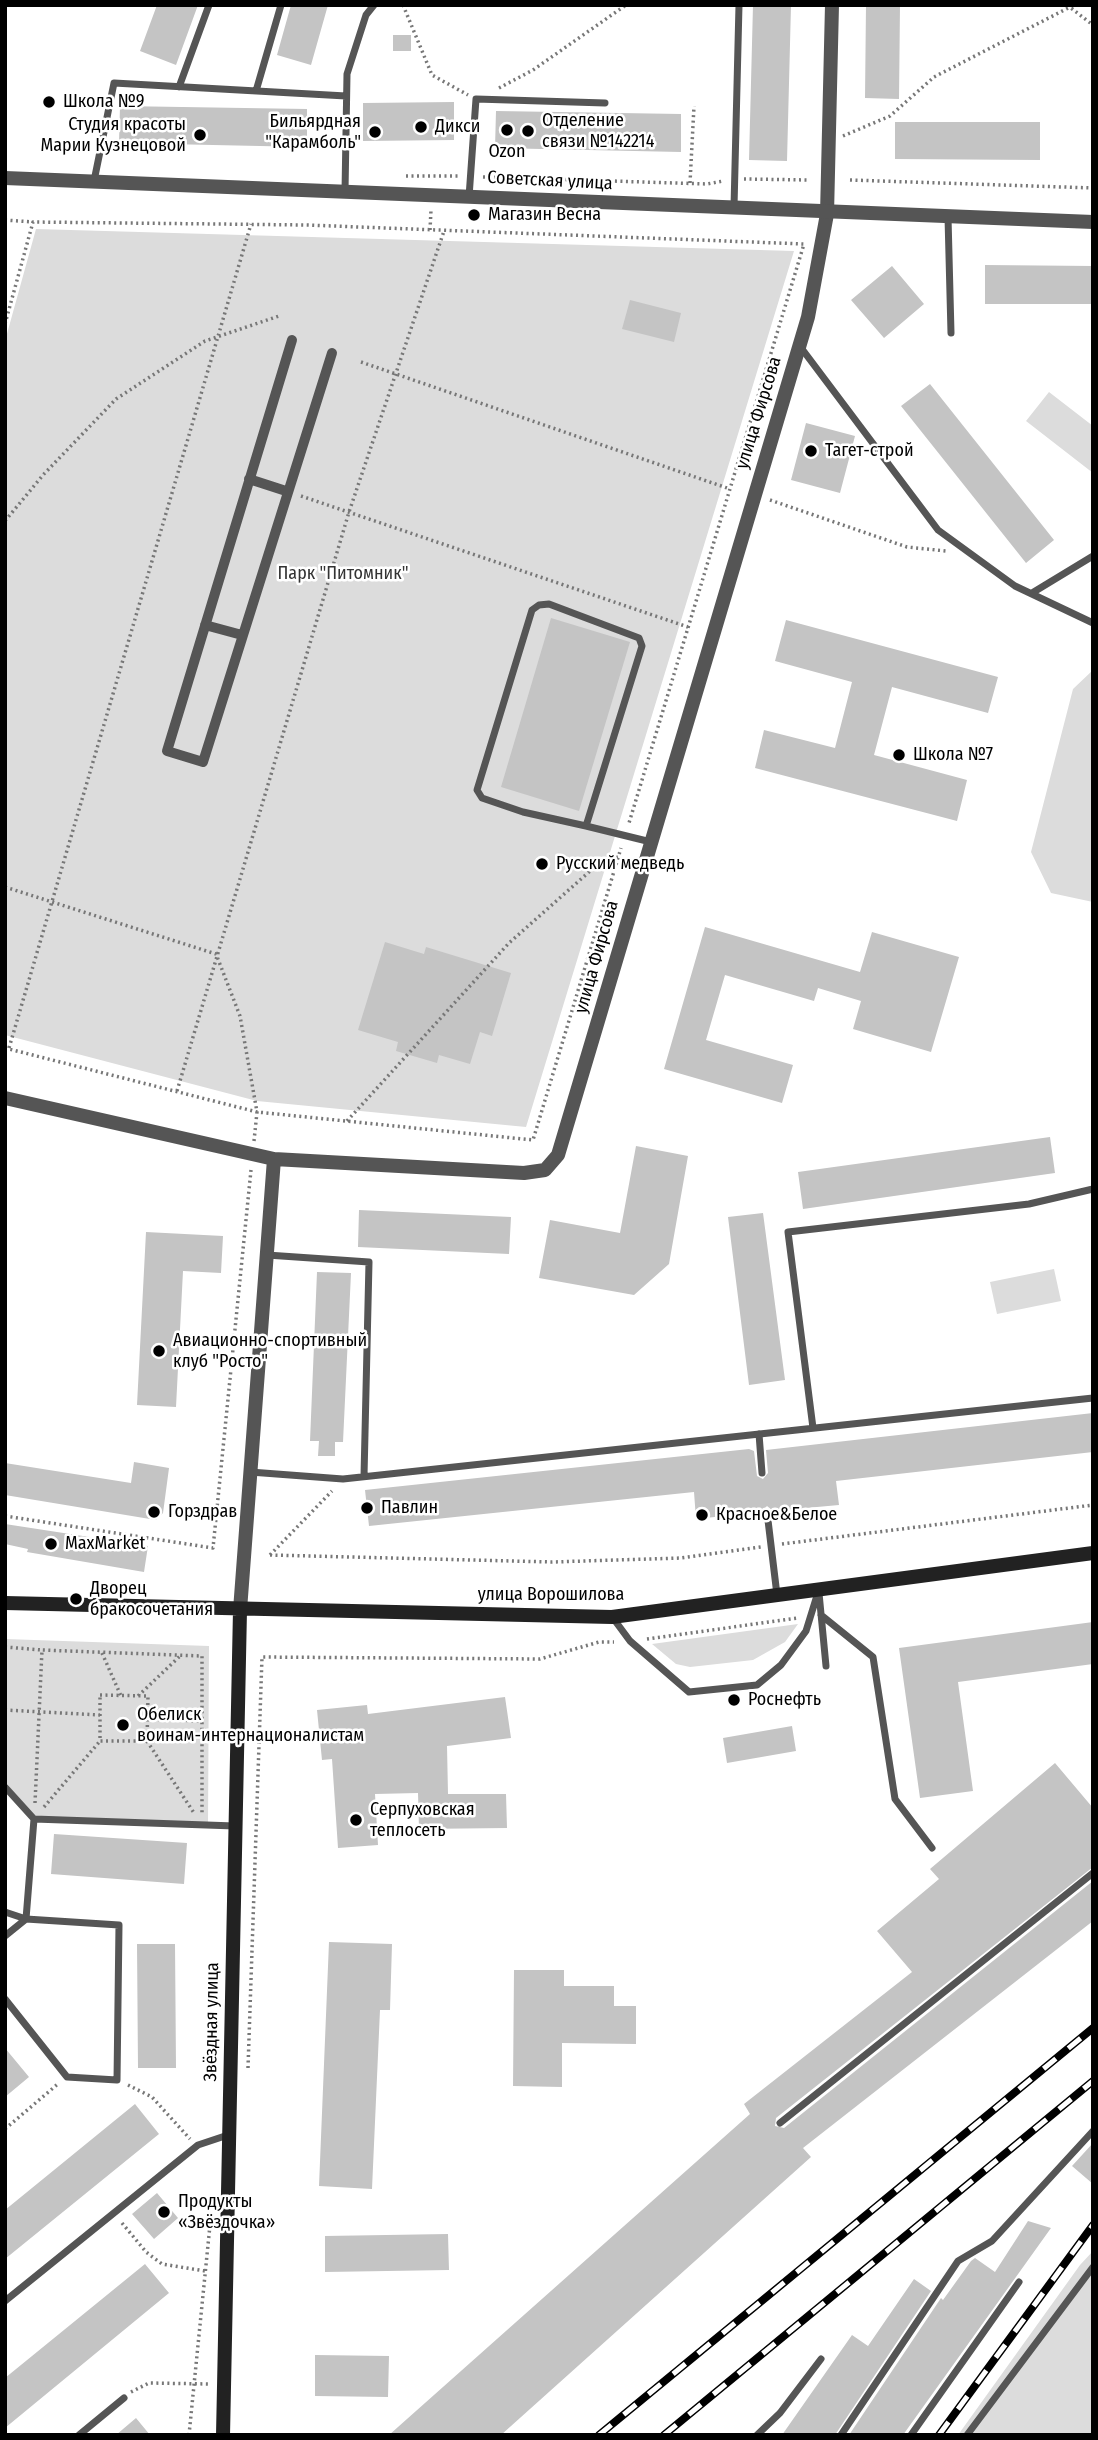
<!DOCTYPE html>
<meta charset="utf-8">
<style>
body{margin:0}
#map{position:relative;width:1098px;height:2440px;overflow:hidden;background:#fff;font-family:"Fira Sans Condensed",sans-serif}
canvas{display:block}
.frame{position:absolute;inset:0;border:7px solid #000;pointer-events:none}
</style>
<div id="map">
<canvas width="1098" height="2440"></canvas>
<div class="frame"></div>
</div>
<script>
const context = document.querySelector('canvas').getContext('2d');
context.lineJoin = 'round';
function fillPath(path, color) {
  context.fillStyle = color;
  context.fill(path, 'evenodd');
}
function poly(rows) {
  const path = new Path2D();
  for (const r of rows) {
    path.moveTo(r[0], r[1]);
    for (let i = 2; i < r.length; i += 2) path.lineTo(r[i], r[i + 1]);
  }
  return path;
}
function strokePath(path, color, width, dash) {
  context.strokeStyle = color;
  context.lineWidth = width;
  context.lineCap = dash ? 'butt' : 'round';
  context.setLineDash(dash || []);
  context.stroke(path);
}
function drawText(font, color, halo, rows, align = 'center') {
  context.font = font + ' "Fira Sans Condensed",sans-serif';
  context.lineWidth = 5;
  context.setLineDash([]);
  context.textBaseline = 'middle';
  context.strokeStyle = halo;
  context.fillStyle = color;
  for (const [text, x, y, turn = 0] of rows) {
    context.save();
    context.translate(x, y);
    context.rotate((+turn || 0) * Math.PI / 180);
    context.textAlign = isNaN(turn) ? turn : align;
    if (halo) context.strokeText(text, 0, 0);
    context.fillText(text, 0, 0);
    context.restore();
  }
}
fillPath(poly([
 [36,229,794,251,526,1127,257,1101,5,1035,5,341],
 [1049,392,1093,426,1093,473,1026,421],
 [1093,670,1093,902,1051,893,1031,852,1073,689],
 [1054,1269,1061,1301,997,1314,990,1282],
 [798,1624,785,1642,753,1660,690,1667,676,1664,652,1644],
 [5,1639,209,1646,208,1825,34,1819,5,1781],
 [1093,2251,1093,2435,958,2435,1080,2265]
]), '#dcdcdc');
fillPath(poly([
 [157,5,198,5,176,65,140,51],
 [291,5,328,5,311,65,277,55],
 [753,5,791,5,787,161,749,160],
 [866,5,900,5,899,99,865,98],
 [393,35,411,35,411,51,393,51],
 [454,102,454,140,363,141,363,103],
 [120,106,307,109,307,147,119,143],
 [496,111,681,114,681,152,495,148],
 [895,122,1040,122,1040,160,895,159],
 [985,265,1093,266,1093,304,985,304],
 [892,266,924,304,884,338,851,300],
 [630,300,681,313,674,342,622,329],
 [930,384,1054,540,1026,563,901,406],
 [806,423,855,436,840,493,791,480],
 [551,618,630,642,579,811,501,787],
 [786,620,998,677,988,713,892,687,874,755,967,780,957,821,755,768,764,730,835,748,852,682,775,661],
 [705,927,860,972,872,932,959,957,931,1052,853,1029,861,1001,818,988,814,1001,725,975,706,1040,793,1065,782,1103,664,1069],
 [385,942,424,954,426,947,511,973,492,1036,480,1032,470,1064,439,1055,437,1063,396,1051,398,1042,358,1030],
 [1050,1137,1055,1173,803,1209,798,1172],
 [636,1146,688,1156,669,1264,634,1295,539,1278,550,1220,620,1233],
 [359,1210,511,1217,509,1254,358,1247],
 [763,1213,785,1380,749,1385,728,1217],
 [146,1232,223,1236,221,1273,183,1271,176,1407,137,1405],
 [317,1272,351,1273,343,1442,335,1442,335,1456,318,1456,319,1441,310,1441],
 [1093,1413,1093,1452,836,1481,839,1505,773,1511,767,1506,761,1512,696,1519,694,1492,369,1526,365,1490,749,1449,754,1451,757,1476,763,1479,768,1473,766,1450],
 [134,1462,169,1468,163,1513,156,1520,5,1495,5,1463,131,1483],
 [5,1524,148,1546,144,1572,27,1552,28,1549,5,1544],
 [1093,1622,1093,1664,958,1682,973,1791,920,1798,899,1648],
 [505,1697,511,1738,447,1746,448,1794,506,1794,507,1828,419,1829,418,1793,375,1794,378,1845,338,1848,332,1759,322,1760,317,1710,367,1705,368,1714],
 [792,1726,796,1751,727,1763,723,1738],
 [1055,1763,1093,1808,1093,1867,776,2118,775,2126,784,2128,1093,1881,1093,1921,803,2148,811,2157,501,2435,389,2435,750,2114,744,2104,912,1972,877,1931,939,1879,930,1869],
 [54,1834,187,1843,184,1884,51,1874],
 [329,1942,392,1944,390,2010,380,2010,372,2189,319,2186],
 [137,1944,175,1944,176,2068,138,2068],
 [514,1970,564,1970,564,1986,614,1986,614,2006,636,2006,636,2044,562,2043,562,2087,513,2086],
 [5,2048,29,2077,5,2097],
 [135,2104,159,2134,5,2259,5,2210],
 [1093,2143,1093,2184,1072,2166],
 [157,2193,178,2218,154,2239,132,2214],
 [1028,2221,1051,2228,903,2435,849,2435,941,2298,943,2300,971,2261,975,2258,995,2272],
 [448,2234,449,2270,325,2272,325,2236],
 [145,2264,169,2293,5,2428,5,2378],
 [914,2279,931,2291,835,2435,782,2435,852,2335,868,2346],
 [315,2355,389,2356,388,2397,315,2396],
 [136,2418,150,2435,116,2435]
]), '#c4c4c4');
strokePath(poly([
 [403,5,432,75,468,95],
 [1067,5,1093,25],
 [499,88,533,70,626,5],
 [843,136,890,116,934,77,1074,5],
 [406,176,461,176],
 [483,177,707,184,723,181],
 [744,179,809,180],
 [850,180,1093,188],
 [690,183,694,106],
 [5,220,33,222],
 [430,230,431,210],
 [5,324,33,222,307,225,804,244,629,823],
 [361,362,730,489],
 [301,496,688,627],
 [770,500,907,547,946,551],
 [5,521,43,475,116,399,205,341,279,316],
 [5,887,216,954,240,1016,257,1112,254,1141],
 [5,1048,257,1112,533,1140,621,848],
 [9,1048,251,224],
 [177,1091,349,512,444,231],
 [347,1121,509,943,598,864,618,857],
 [5,1516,213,1548,251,1170],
 [782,1544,1093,1505],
 [270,1555,552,1562,681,1558,761,1547],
 [270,1555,332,1491],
 [647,1639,798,1618],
 [5,1647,42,1650],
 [102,1653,121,1696],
 [100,1695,148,1696,147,1741,100,1741,100,1695],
 [138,1696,180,1656],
 [5,1710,100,1715],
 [147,1719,203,1721],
 [147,1741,194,1813],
 [35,1803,42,1650,202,1656,202,1814],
 [44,1807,100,1741],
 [248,2068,262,1657,540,1659,599,1642,614,1642],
 [128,2085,152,2097,190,2139],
 [5,2129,59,2083],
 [122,2223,146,2252,162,2264,205,2271],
 [131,2392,149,2383,209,2384],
 [189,2435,210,2225]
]), '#777', 3.5, [2, 3.5]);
strokePath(poly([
 [179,87,209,5],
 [256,91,281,5],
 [94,181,114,83,346,96],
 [345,192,347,74,366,15,374,5],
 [469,197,476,99,605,103],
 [734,207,739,5],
 [948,217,951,333],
 [799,345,938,530,1015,586,1093,623],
 [1032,593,1093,556],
 [586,826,642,646,639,638,549,604,539,605,532,610,477,790,482,798,523,812,586,826,651,842],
 [267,1255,369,1262,364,1476],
 [813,1428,788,1232,1029,1204,1093,1189],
 [759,1434,762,1473],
 [250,1472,343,1479,1093,1398],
 [767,1512,777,1595],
 [819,1593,826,1666],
 [821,1615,873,1657,895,1799,932,1848],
 [613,1618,630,1641,689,1692,757,1685,781,1665,806,1631,819,1589],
 [5,1787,34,1819,235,1826],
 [5,1912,26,1919],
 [5,1936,26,1919],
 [5,1999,67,2077,117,2080,119,1925,26,1919,34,1819],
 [780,2123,1093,1873],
 [5,2301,198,2145,228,2135],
 [79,2435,124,2398],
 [757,2435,780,2413,821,2359],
 [841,2435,958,2261,992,2241,1093,2131],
 [911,2435,1019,2282],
 [967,2435,1093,2267]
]), '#555', 7);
strokePath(poly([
 [292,340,167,751,203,762,332,353],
 [249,479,286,491],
 [205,625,242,635]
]), '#555', 10);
strokePath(poly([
 [5,1098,274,1159,524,1173,545,1170,558,1155,808,317,827,214,832,5],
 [240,1610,274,1159]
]), '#555', 14);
strokePath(poly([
 [5,178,1093,222]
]), '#555', 14);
strokePath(poly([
 [5,1603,612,1617,1093,1553],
 [223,2435,240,1610]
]), '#222', 14);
const rail = poly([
 [599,2435,1093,2028],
 [664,2435,1093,2081],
 [939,2435,1093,2225]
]);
strokePath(rail, '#000', 8);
strokePath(rail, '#fff', 5, [16]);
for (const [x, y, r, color] of [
 [49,102,7,"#000"],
 [421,127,7,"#000"],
 [507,130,7,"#000"],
 [528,131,7,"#000"],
 [375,132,7,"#000"],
 [200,135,7,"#000"],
 [474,215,7,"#000"],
 [811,451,7,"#000"],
 [899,755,7,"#000"],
 [542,864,7,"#000"],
 [159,1351,7,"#000"],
 [367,1508,7,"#000"],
 [154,1512,7,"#000"],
 [702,1515,7,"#000"],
 [51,1544,7,"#000"],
 [76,1599,7,"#000"],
 [734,1700,7,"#000"],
 [123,1725,7,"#000"],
 [356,1820,7,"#000"],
 [164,2212,7,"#000"]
]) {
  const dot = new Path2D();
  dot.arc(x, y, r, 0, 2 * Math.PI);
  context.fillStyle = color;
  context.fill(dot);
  strokePath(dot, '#fff', 2.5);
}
drawText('18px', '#000', '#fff', [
 ["Школа №9",63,102],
 ["Отделение",542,121],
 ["связи №142214",542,142],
 ["Бильярдная",361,122,"right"],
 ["\"Карамболь\"",361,143,"right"],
 ["Студия красоты",186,125,"right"],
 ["Марии Кузнецовой",186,146,"right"],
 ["Дикси",435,127],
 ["Ozon",507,152,"center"],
 ["Магазин Весна",488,215],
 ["Тагет-строй",825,451],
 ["Школа №7",913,755],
 ["Русский медведь",556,864],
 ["Авиационно-спортивный",173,1341],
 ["клуб \"Росто\"",173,1362],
 ["Павлин",381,1508],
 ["Горздрав",168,1512],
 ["Красное&Белое",716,1515],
 ["MaxMarket",65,1544],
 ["Дворец",90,1589],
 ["бракосочетания",90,1610],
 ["Роснефть",748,1700],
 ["Обелиск",137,1715],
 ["воинам-интернационалистам",137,1736],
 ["Серпуховская",370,1810],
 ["теплосеть",370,1831],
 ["Продукты",178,2202],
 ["«Звёздочка»",178,2223]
], 'left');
drawText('18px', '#000', '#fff', [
 ["Советская улица",550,181,3],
 ["улица Фирсова",759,413,-73],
 ["улица Фирсова",597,957,-74],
 ["улица Ворошилова",551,1595],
 ["Звёздная улица",212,2022,-89]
]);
drawText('18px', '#333', '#fff', [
 ["Парк \"Питомник\"",343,574]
]);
</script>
